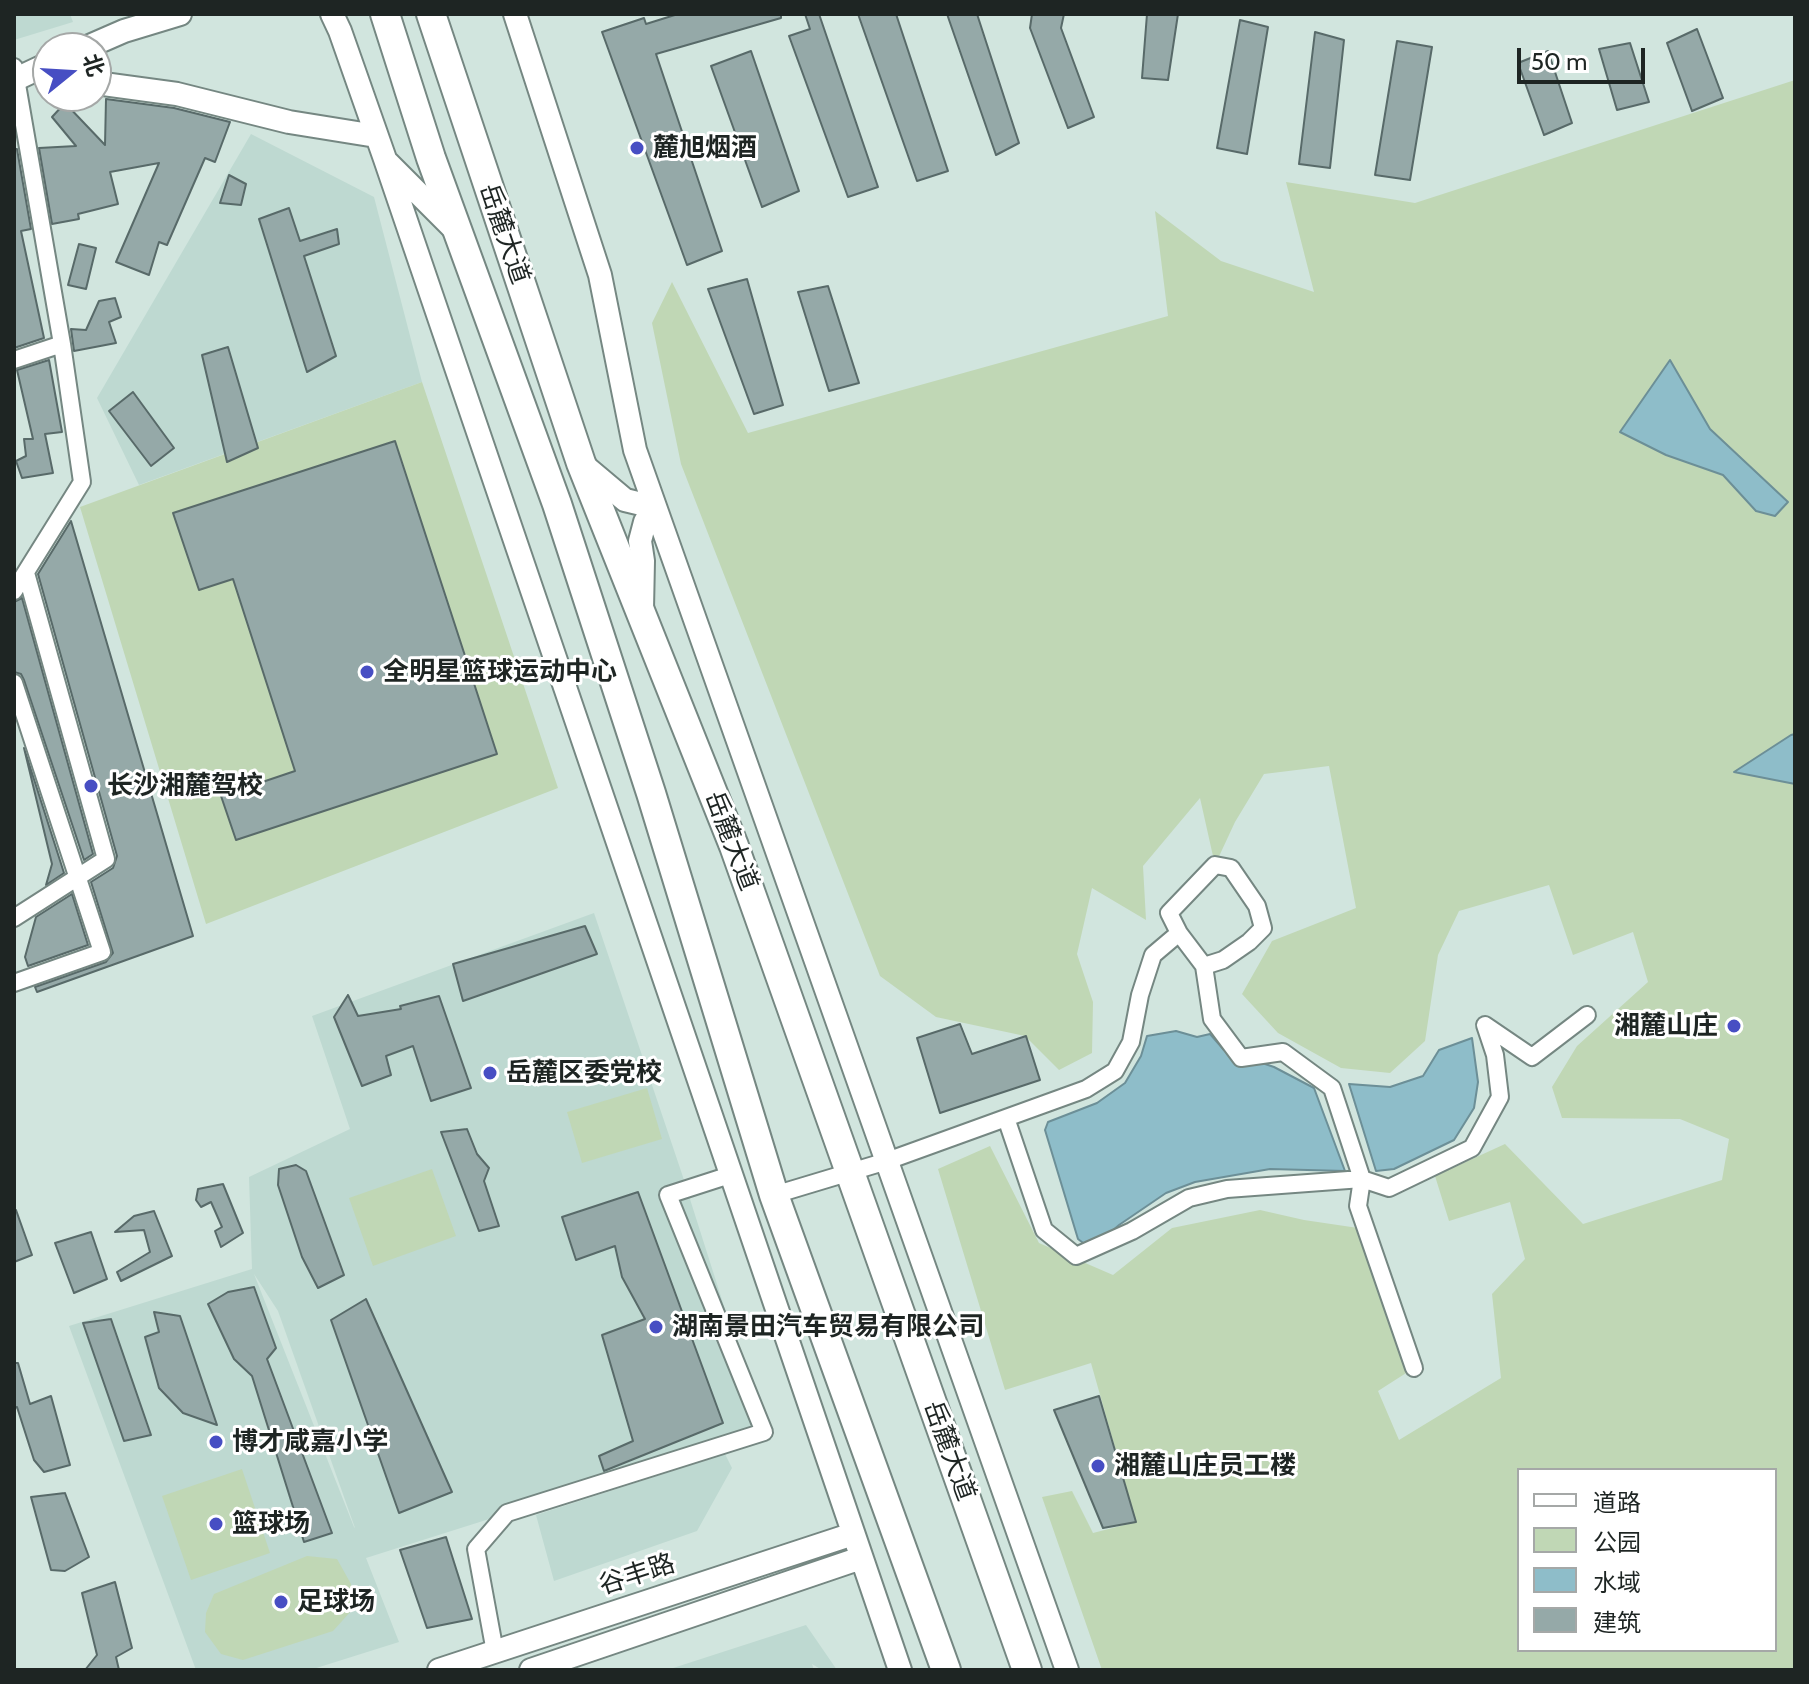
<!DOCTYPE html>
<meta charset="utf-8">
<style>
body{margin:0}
#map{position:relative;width:1809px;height:1684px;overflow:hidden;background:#d1e5de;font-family:Cabin,"Noto Sans SC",sans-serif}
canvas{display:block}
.frame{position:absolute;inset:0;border:16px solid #1e2523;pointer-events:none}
.legend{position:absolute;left:1517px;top:1468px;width:260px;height:184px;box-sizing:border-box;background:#fff;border:2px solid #a5a8a7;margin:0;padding:10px 14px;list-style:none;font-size:24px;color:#1e2523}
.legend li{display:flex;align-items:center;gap:16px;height:40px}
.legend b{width:40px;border:2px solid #a5a8a7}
.north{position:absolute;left:32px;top:32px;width:80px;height:80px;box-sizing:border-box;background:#fff;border:2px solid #a5a8a7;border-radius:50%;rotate:72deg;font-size:22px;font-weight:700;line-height:32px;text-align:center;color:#1e2523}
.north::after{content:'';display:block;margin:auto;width:28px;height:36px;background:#474ec3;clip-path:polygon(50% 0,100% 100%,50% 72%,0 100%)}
.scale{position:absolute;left:1517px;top:48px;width:128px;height:36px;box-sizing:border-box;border:4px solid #1e2523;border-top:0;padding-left:10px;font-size:24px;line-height:28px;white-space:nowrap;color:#1e2523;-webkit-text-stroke:6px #fff;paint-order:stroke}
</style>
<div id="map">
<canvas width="1809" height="1684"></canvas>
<div class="frame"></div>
<ul class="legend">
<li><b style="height:10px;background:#fff"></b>道路</li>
<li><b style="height:22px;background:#c0d7b5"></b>公园</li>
<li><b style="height:22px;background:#8ebdc9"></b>水域</li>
<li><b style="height:22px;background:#95a9a8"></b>建筑</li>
</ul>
<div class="north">北</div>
<div class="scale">50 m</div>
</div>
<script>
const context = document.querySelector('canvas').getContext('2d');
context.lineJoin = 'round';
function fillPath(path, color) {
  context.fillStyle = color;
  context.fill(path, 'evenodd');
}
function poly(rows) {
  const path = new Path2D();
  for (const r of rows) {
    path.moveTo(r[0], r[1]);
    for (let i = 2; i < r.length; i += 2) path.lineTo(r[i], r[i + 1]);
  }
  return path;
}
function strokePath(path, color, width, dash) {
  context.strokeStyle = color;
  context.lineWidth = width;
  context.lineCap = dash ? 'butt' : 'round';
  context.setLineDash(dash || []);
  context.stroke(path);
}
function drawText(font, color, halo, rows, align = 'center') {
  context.font = font + ' Cabin,"Noto Sans SC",sans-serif';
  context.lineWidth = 6;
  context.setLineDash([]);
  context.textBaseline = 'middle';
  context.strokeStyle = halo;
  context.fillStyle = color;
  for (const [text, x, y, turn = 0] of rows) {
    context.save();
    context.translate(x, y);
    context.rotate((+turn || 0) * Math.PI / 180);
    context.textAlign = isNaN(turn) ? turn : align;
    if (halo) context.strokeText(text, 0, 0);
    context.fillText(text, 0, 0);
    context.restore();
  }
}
fillPath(poly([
 [14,14,70,14,73,22,14,40],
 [251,134,374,197,422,382,139,485,97,398],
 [594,913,682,1174,764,1432,366,1558,399,1642,310,1670,196,1670,69,1326,252,1269,249,1177,350,1129,312,1016],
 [254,1274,278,1311,355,1528,354,1527],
 [725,1454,732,1468,697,1531,554,1581,536,1515],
 [806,1625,837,1670,822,1670,812,1664,814,1670,667,1670]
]), '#bed9d1');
fillPath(poly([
 [1795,80,1795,1670,1102,1670,1042,1497,1072,1491,1093,1533,1136,1522,1091,1363,1005,1390,938,1169,990,1146,1039,1243,1113,1275,1172,1228,1260,1210,1304,1220,1358,1228,1414,1368,1378,1391,1399,1440,1501,1378,1492,1294,1525,1259,1510,1202,1449,1221,1435,1176,1505,1144,1583,1224,1722,1180,1729,1139,1680,1119,1562,1118,1552,1087,1577,1046,1648,982,1633,932,1573,955,1549,885,1459,911,1438,955,1425,1041,1390,1073,1341,1068,1278,1033,1242,994,1272,941,1356,908,1329,766,1264,774,1235,822,1215,865,1200,798,1143,866,1146,920,1092,888,1077,954,1093,1002,1092,1053,1059,1070,1025,1036,936,1017,880,976,681,464,652,323,672,282,748,433,1168,316,1155,211,1221,261,1314,292,1286,182,1415,203],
 [1519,1470,1775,1470,1775,1650,1519,1650],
 [422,382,558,788,206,924,80,507],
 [647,1088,662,1139,582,1163,567,1112],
 [432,1169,456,1236,373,1266,349,1198],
 [242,1469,270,1553,191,1580,162,1496],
 [307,1556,337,1559,351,1584,352,1610,333,1631,243,1660,221,1654,205,1632,206,1613,214,1594]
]), '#c0d7b5');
const water = poly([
 [1670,360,1710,429,1788,502,1775,516,1756,511,1723,475,1666,455,1620,432,1670,360],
 [1795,734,1795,784,1734,772,1791,735,1795,734],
 [1176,1031,1197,1037,1210,1034,1224,1050,1274,1067,1314,1088,1345,1171,1270,1169,1195,1182,1166,1193,1119,1225,1094,1247,1087,1246,1078,1239,1045,1130,1048,1122,1097,1103,1125,1083,1141,1056,1147,1036,1176,1031],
 [1472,1038,1478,1082,1474,1108,1454,1140,1394,1169,1376,1171,1349,1084,1390,1087,1423,1076,1439,1050,1472,1038]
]);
fillPath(water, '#8ebdc9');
strokePath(water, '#6c8f97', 2);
const building = poly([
 [678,14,781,14,781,18,656,54,722,251,687,265,602,32,644,18,646,24,678,14],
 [805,14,819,14,878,187,848,197,789,36,810,29,805,14],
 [858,14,896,14,948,171,917,181,858,14],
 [947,14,977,14,1019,143,996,155,947,14],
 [1032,14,1064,14,1061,28,1094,117,1068,128,1030,28,1032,14],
 [1147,14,1178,14,1168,80,1142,78,1147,14],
 [1240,20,1268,27,1247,154,1217,148,1240,20],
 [1697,29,1723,98,1692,111,1667,43,1697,29],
 [1315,32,1344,40,1330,168,1299,164,1315,32],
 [1397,41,1432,47,1410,180,1375,175,1397,41],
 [1630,43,1649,102,1617,110,1599,49,1630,43],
 [751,51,799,191,762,207,711,66,751,51],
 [1548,51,1572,123,1544,135,1518,63,1548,51],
 [106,99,174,108,230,122,215,162,205,158,167,245,159,242,149,275,116,262,159,163,110,172,118,204,78,214,79,219,52,224,39,148,76,146,52,117,65,103,105,145,106,99],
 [14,149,17,149,31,229,21,231,44,338,14,348,14,149],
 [229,175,246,184,241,205,220,203,229,175],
 [289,208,300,241,337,229,339,244,304,256,336,356,307,372,259,219,289,208],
 [79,244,96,248,86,289,68,285,79,244],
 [747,279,783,405,754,414,708,289,747,279],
 [828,286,859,383,829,391,798,292,828,286],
 [115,298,121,317,109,322,116,343,74,351,71,329,86,330,99,301,115,298],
 [228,347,258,448,227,462,202,355,228,347],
 [49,360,62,432,45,434,53,473,22,478,16,461,26,456,24,439,33,439,17,370,49,360],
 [133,392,174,448,151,466,109,411,133,392],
 [395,441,497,754,236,840,221,796,295,771,233,579,199,590,173,513,395,441],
 [71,521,193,936,37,992,35,987,106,962,113,953,91,882,113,868,117,856,38,574,71,521],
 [22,598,93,854,84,860,24,680,21,674,14,672,14,602,22,598],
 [24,748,64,873,46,885,52,864,24,748],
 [72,894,88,945,28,966,25,957,36,917,72,894],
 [585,926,597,954,463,1001,453,964,585,926],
 [348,995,358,1016,401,1009,400,1006,439,996,471,1088,431,1101,413,1046,386,1056,391,1075,362,1086,334,1017,348,995],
 [960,1024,972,1054,1026,1036,1040,1080,940,1113,917,1038,960,1024],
 [467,1129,477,1154,489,1168,484,1181,499,1226,479,1231,441,1132,467,1129],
 [296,1165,306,1171,344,1275,318,1288,302,1257,278,1185,279,1169,296,1165],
 [223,1184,243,1233,221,1247,215,1231,222,1227,211,1202,201,1207,196,1200,198,1189,223,1184],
 [638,1192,723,1423,604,1471,599,1456,633,1441,602,1335,645,1319,622,1277,615,1246,576,1260,562,1217,638,1192],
 [16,1210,32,1255,14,1262,14,1211,16,1210],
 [154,1211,172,1256,121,1281,117,1272,150,1252,144,1230,115,1232,134,1216,154,1211],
 [91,1232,107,1279,74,1293,55,1243,91,1232],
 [254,1287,276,1348,267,1359,332,1533,304,1542,252,1376,234,1359,208,1304,228,1292,254,1287],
 [366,1299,452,1492,399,1513,331,1320,366,1299],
 [154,1312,180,1316,217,1425,183,1413,159,1388,145,1337,159,1332,154,1312],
 [111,1319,113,1325,151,1435,124,1441,83,1323,111,1319],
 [14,1363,18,1363,30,1404,51,1396,70,1465,44,1472,34,1460,17,1407,14,1408,14,1363],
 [1099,1396,1136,1522,1103,1528,1054,1410,1099,1396],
 [65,1493,89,1557,65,1571,51,1570,31,1497,65,1493],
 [446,1537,472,1619,427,1628,400,1550,446,1537],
 [115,1582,132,1648,116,1657,119,1670,85,1670,97,1655,82,1593,115,1582]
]);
fillPath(building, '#95a9a8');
strokePath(building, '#586a69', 2);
const street = poly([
 [14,67,62,344,14,360],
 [14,591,82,482,62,344],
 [14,683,102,952,14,983],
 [14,918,106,859,26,573],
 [1204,966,1212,1019,1241,1058,1283,1052,1332,1088,1362,1179,1389,1188,1472,1148,1500,1097,1495,1055,1485,1025,1532,1057,1587,1015],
 [1006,1118,1044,1230,1076,1256,1132,1231,1189,1198,1227,1189,1362,1179,1358,1206,1414,1368],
 [774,1195,887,1161,1086,1089,1115,1071,1131,1042,1140,995,1153,955,1179,933,1169,913,1215,865,1231,868,1257,906,1263,928,1249,942,1223,960,1204,966,1179,933],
 [495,1652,476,1549,507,1513,764,1432,668,1195,730,1175]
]);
const secondary = poly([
 [332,14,340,31,385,159,900,1670],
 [515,14,600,275,635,450,1067,1670],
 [85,48,124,31,180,14],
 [14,80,48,64],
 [96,83,177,94,289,122,376,136],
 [388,163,457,232],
 [581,463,625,500,654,507,645,522,640,541,643,561,642,609],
 [439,1670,853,1534],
 [531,1670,861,1558]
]);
const highway = poly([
 [385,14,431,158,557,504,651,793,774,1195,946,1670],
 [431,14,581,463,734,846,1027,1670]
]);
strokePath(street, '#758782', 20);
strokePath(secondary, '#758782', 26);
strokePath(highway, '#758782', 32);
strokePath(street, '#fff', 16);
strokePath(secondary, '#fff', 22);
strokePath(highway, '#fff', 28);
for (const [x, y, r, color] of [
 [637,148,8,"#474ec3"],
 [367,672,8,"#474ec3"],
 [91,786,8,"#474ec3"],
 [1734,1026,8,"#474ec3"],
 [490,1073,8,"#474ec3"],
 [656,1327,8,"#474ec3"],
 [216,1442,8,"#474ec3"],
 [1098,1466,8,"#474ec3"],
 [216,1524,8,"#474ec3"],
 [281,1602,8,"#474ec3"]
]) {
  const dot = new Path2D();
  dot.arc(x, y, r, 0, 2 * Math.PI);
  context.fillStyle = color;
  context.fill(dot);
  strokePath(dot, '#fff', 3);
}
drawText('bold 26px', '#1e2523', '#fff', [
 ["麓旭烟酒",653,148],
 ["全明星篮球运动中心",383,672],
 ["长沙湘麓驾校",107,786],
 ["湘麓山庄",1718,1026,"right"],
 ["岳麓区委党校",506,1073],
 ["湖南景田汽车贸易有限公司",672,1327],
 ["博才咸嘉小学",232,1442],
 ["湘麓山庄员工楼",1114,1466],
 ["篮球场",232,1524],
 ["足球场",297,1602]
], 'left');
drawText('26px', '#1e2523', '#fff', [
 ["岳麓大道",504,234,71],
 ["岳麓大道",731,841,69],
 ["岳麓大道",949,1451,70],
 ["谷丰路",637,1575,-18]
]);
</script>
